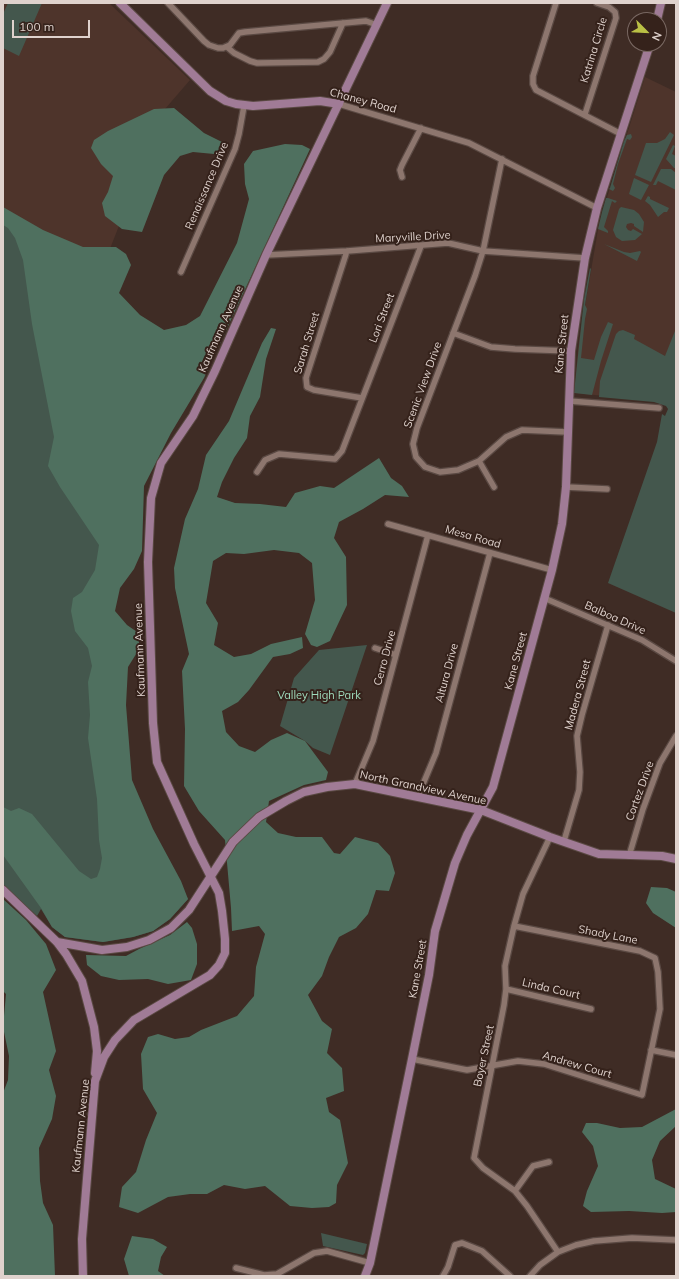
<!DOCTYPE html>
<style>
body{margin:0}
#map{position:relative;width:679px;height:1279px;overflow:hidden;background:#3f2c25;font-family:Mulish,sans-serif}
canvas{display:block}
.frame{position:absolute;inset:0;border:4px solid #dfd2cd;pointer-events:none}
.north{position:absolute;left:627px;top:12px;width:40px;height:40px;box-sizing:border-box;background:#35221b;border:1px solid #796862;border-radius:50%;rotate:114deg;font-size:11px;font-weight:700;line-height:16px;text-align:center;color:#dfd2cd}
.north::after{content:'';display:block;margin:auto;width:14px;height:18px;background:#bac045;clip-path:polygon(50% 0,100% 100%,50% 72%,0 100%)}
.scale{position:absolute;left:12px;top:20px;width:78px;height:18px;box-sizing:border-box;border:2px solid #dfd2cd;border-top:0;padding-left:5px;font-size:12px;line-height:14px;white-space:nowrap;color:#dfd2cd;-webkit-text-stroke:3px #35221b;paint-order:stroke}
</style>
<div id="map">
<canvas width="679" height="1279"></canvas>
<div class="frame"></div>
<div class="north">N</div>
<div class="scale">100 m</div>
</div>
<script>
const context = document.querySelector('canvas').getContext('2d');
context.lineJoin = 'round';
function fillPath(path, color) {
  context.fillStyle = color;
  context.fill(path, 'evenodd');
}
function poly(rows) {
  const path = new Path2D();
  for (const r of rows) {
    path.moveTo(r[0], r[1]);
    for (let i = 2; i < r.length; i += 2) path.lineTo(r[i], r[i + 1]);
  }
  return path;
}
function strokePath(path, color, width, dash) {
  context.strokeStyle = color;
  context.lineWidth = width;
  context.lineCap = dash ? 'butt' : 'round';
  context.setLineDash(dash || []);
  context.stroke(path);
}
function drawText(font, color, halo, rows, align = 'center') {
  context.font = font + ' Mulish,sans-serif';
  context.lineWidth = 4;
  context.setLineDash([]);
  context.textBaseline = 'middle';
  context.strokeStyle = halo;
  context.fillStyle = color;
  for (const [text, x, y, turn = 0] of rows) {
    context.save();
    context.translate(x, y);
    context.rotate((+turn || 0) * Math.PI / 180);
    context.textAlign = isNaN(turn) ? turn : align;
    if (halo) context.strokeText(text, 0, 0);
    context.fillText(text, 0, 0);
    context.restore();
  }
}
fillPath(poly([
 [3,3,109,3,190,80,165,109,102,269,3,211],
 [645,77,676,92,676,403,574,393,579,341,599,224,609,191]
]), '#4e342b');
fillPath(poly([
 [8,3,42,3,19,56,3,48,3,14],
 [670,132,674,135,651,182,635,175,646,143,657,143,665,139],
 [631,134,632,137,630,140,627,139,618,164,613,184,615,188,613,191,609,189,610,188,624,141,627,135],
 [673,145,675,146,672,154,676,156,676,168,674,168,666,159],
 [661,169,671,169,676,173,676,190,658,181,656,185,653,185],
 [634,178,649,185,641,200,629,194],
 [648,196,650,197,650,199,669,208,667,212,664,212,658,217,650,205,645,201],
 [606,198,608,198,617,201,615,203,612,201,604,227,608,231,608,233,598,229,602,212],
 [621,207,634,210,639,214,644,222,643,232,634,226,634,224,631,223,627,224,626,227,628,230,631,231,633,229,642,234,635,240,622,241,616,237,613,230,619,209],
 [3,211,102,269,106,660,134,803,188,899,170,919,153,931,133,937,103,942,65,937,52,927,41,909,37,916,3,885],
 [604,244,624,252,630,253,640,251,641,252,637,261],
 [590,268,591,269,585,305,587,309,585,319,581,358,594,360,601,337,608,322,613,324,601,361,592,395,574,393,584,299],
 [623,330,635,335,634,339,665,356,675,331,676,331,676,613,608,583,657,442,662,414,665,416,668,409,666,406,654,402,599,397,600,381,616,334,619,331],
 [367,645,330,755,313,748,305,741,280,726,294,678,319,650],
 [321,1233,367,1244,365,1253,363,1255,323,1246]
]), '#44574d');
fillPath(poly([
 [174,108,204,133,222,142,218,151,214,154,193,152,180,156,164,175,142,232,122,229,105,216,102,203,108,192,113,176,101,164,91,148,94,140,108,131,154,109],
 [285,144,302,145,310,149,204,378,171,433,144,486,142,551,134,569,120,588,115,611,127,625,140,634,138,651,128,667,126,705,132,780,153,829,181,881,188,899,170,919,153,931,133,937,103,942,65,937,52,927,41,908,3,855,3,807,11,811,19,808,32,814,79,871,91,879,97,877,100,869,102,858,99,840,97,799,88,738,90,715,88,682,92,666,88,648,75,631,71,611,73,598,82,592,95,570,99,545,60,487,48,466,54,437,32,324,23,260,15,238,8,228,3,225,3,207,43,230,83,247,116,247,126,254,131,265,119,293,140,315,164,330,186,325,200,316,237,243,249,199,245,184,244,164,253,151],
 [271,328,276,329,266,359,260,397,250,416,247,438,234,458,222,482,217,497,235,503,260,504,286,507,295,493,320,486,334,488,379,458,391,478,402,486,409,497,385,495,363,509,339,522,334,538,346,557,347,605,330,641,317,647,311,645,305,634,315,600,312,563,299,553,274,550,244,554,226,553,213,561,206,603,218,623,214,645,234,657,251,654,271,644,302,637,303,648,290,654,273,657,249,690,238,702,222,711,226,732,239,746,255,752,271,740,287,733,305,741,328,772,326,780,304,785,269,801,266,822,278,833,296,837,322,837,334,853,340,854,355,837,378,843,390,856,395,873,389,891,376,890,368,914,356,928,339,937,329,957,322,976,308,995,322,1021,332,1029,327,1053,342,1068,344,1091,326,1098,329,1112,340,1120,348,1163,337,1185,336,1203,329,1207,312,1208,290,1206,265,1186,245,1189,224,1185,207,1194,190,1194,168,1197,138,1213,119,1207,122,1187,136,1172,146,1140,157,1113,143,1089,141,1054,148,1037,158,1034,175,1039,189,1037,201,1030,237,1016,254,996,256,967,265,934,259,926,232,931,231,908,225,840,199,811,184,786,185,729,182,671,189,654,175,588,174,568,185,519,198,489,206,455,229,421,262,343],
 [651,887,667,888,676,892,676,928,653,913,646,903],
 [3,899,26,920,46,944,56,970,43,992,56,1051,49,1070,56,1096,52,1119,39,1148,40,1181,43,1203,53,1225,55,1276,3,1276,3,1093,8,1080,9,1056,3,1027,6,994,3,991],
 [187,922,192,928,197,944,197,964,191,980,168,984,148,979,119,980,101,976,87,965,86,955,126,956,139,949,170,935],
 [676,1109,676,1126,660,1141,652,1160,655,1179,676,1189,676,1212,662,1213,629,1211,591,1212,583,1206,587,1191,598,1166,593,1146,582,1132,586,1123,597,1123,620,1128,642,1127],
 [132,1236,153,1239,167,1247,161,1257,158,1271,165,1276,129,1276,124,1259]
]), '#4f705f');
const street = poly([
 [168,3,204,41,209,45,218,48,223,48,230,45,239,33,245,32,366,21,377,25],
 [556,3,533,76,533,84,536,90,621,134],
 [227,47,234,53,250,61,257,63,318,62,324,59,330,52,343,23],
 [339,104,469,143,597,208],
 [585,114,616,18,615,12,609,7,597,3],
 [502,159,483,251,475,276,417,428,413,444,416,457,425,467,440,472,458,470,479,461,506,437,522,430,567,432],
 [402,177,400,170,402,165,421,128],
 [347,251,306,378,307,387,314,390,362,398],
 [266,255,347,251,448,243,483,251,585,258],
 [181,272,235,149,239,134,244,106],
 [453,333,491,347,515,349,571,351],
 [569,401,659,408],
 [479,461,494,487],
 [257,472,265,460,279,454,335,459,342,451,421,246],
 [566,487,607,489],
 [388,524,552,570],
 [544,598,642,640,676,661],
 [375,648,396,655],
 [355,784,373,741,428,535],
 [418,796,436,753,490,553],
 [550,837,523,894,514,926,505,966,506,989,504,1005,474,1158,483,1168,515,1191,527,1206,558,1252],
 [564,841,579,790,580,772,577,736,582,715,608,625],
 [629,856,643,809,660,763,676,736],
 [506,989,591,1009],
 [651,1050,676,1055],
 [412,1059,467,1070,518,1061,544,1064,642,1095,660,1009,658,972,655,958,640,951,514,926],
 [515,1191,533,1166,549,1162],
 [236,1268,264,1275,277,1274,314,1253,327,1251,370,1263],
 [443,1276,448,1267,455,1245,462,1243,482,1251,510,1276],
 [530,1276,540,1265,558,1252,576,1245,594,1241,632,1238,676,1240]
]);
const secondary = poly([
 [120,3,210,91,226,101,236,104,253,106,320,101,339,104],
 [657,20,661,3],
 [3,890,57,942,66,954,82,981,94,1027,97,1051,95,1073],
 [57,942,102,950,127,947,149,940,171,928,189,910,233,842,259,817,286,801,304,792,327,787,355,784,481,810,550,837,599,854,662,856,676,859],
 [83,1276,82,1239,95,1081,104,1057,115,1040,134,1020,210,975,219,965,225,953,225,939,222,911,219,893,194,844,157,762,153,723,148,562,151,498,161,463,193,416,215,371,266,255,387,3],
 [365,1276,370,1263,412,1059,429,975,435,931,455,863,467,835,493,787,552,570,562,524,566,487,571,351,585,258,597,208,650,44]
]);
strokePath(street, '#5a4943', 8);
strokePath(secondary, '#5a4943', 10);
strokePath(street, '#8d766e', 5.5);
strokePath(secondary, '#a07b96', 8);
drawText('11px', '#dfd2cd', '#35221b', [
 ["Katrina Circle",594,50,-73],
 ["Chaney Road",363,101,15],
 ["Renaissance Drive",207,186,-67],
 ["Maryville Drive",413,237,-3],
 ["Lori Street",382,318,-69],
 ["Kaufmann Avenue",221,329,-66],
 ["Sarah Street",307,343,-73],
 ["Kane Street",562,344,-84],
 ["Scenic View Drive",423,385,-70],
 ["Mesa Road",473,537,16],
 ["Balboa Drive",615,618,24],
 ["Kaufmann Avenue",140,650,-92],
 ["Cerro Drive",385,658,-75],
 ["Kane Street",516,661,-75],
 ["Altura Drive",447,673,-75],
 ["Madera Street",578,695,-75],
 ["North Grandview Avenue",423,788,12],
 ["Cortez Drive",640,791,-70],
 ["Shady Lane",608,935,11],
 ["Kane Street",418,969,-80],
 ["Linda Court",551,989,13],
 ["Boyer Street",484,1056,-78],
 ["Andrew Court",577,1065,16],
 ["Kaufmann Avenue",81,1126,-84]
]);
drawText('11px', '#9fdcbd', '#35221b', [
 ["Valley High Park",319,696]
]);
</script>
